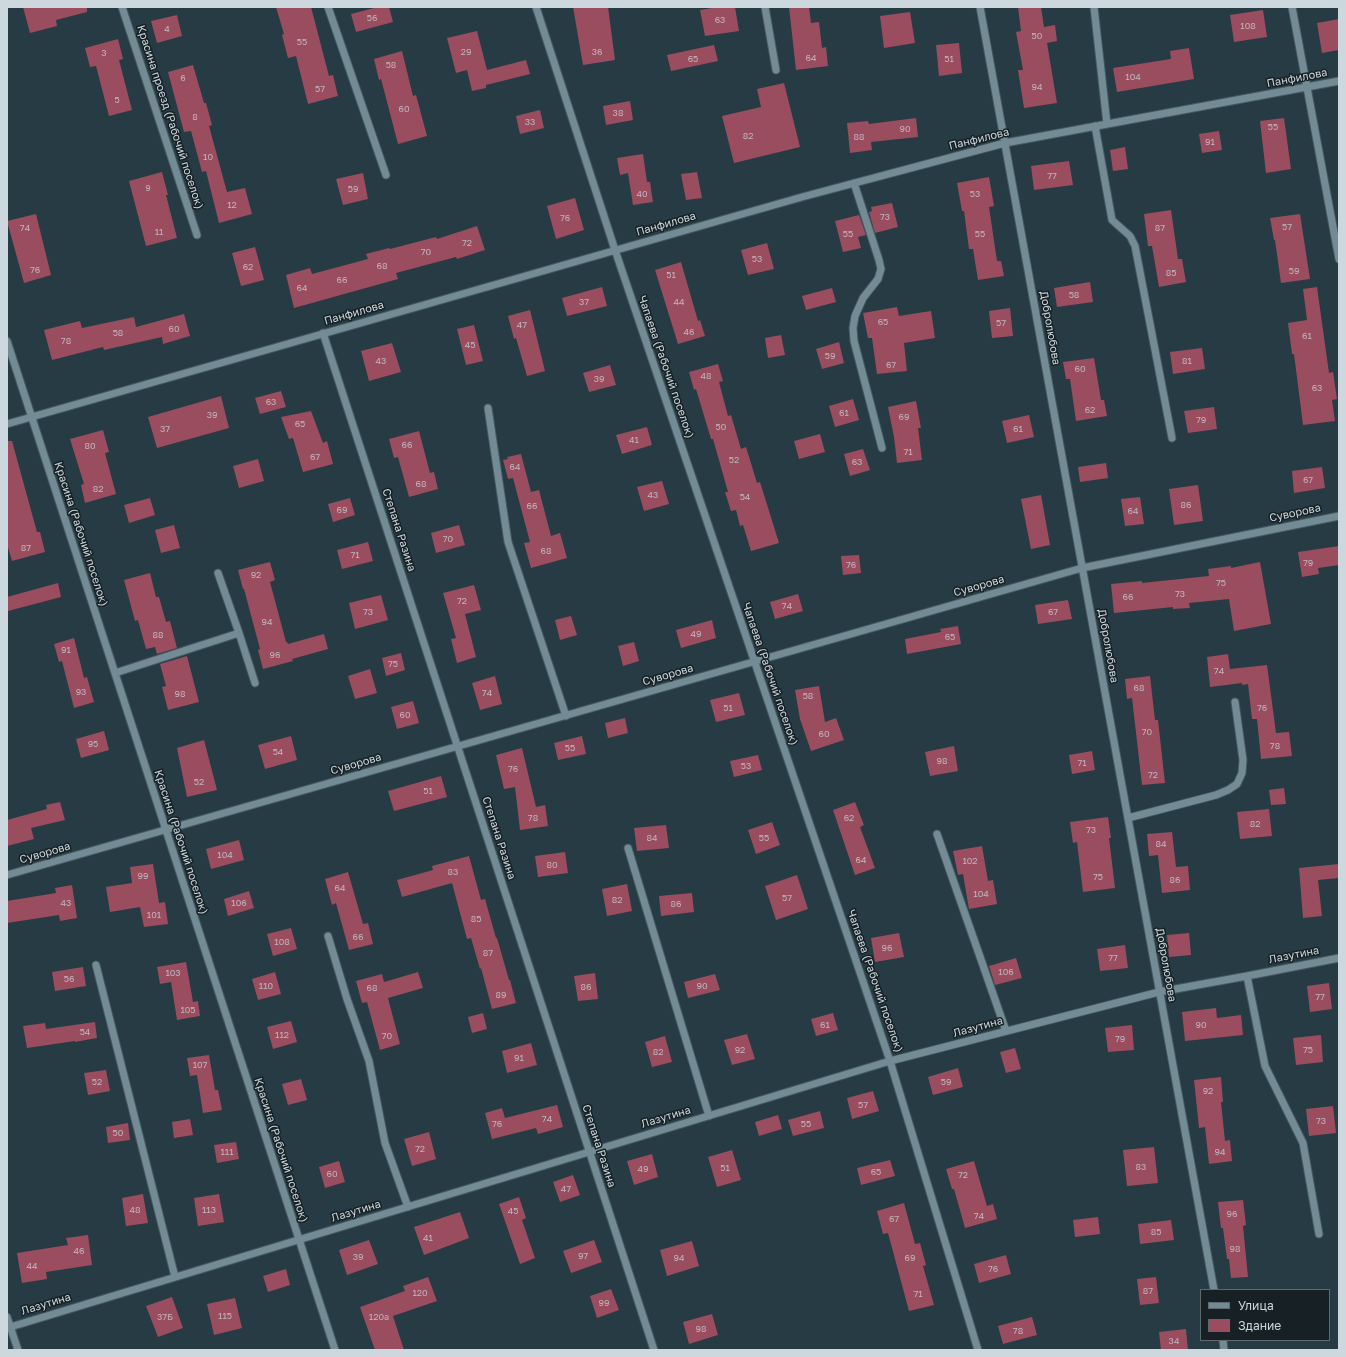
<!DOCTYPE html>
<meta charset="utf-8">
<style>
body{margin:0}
#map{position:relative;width:1346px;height:1357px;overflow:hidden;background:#263b44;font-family:"Golos Text",sans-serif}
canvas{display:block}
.frame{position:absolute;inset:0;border:8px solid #ccd8de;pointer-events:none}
.legend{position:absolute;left:1200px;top:1289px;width:130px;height:52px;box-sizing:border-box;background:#172125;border:1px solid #5f6a6f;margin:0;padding:5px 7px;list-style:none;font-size:12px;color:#ccd8de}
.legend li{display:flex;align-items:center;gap:8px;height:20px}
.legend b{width:20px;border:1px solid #5f6a6f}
</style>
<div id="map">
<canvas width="1346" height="1357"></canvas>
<div class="frame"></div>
<ul class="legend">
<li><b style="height:5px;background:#738b95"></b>Улица</li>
<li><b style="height:11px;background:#9a4d5f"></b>Здание</li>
</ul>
</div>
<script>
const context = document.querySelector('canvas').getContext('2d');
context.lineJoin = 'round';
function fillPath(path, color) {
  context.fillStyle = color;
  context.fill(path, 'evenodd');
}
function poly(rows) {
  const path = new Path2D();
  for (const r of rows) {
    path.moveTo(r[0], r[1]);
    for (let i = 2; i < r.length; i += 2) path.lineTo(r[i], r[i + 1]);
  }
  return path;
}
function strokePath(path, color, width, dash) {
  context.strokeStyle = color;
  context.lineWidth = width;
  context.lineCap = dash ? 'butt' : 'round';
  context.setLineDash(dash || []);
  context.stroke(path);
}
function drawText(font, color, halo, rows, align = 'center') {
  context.font = font + ' "Golos Text",sans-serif';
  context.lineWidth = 3;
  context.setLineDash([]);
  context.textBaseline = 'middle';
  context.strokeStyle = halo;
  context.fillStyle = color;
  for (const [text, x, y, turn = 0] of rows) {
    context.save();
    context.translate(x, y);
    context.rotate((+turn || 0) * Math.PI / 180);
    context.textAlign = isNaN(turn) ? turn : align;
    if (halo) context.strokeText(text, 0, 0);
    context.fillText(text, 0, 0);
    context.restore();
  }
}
fillPath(poly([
 [23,7,87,7,87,12,56,20,57,26,30,33],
 [276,7,311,7,329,76,333,75,338,96,308,104,296,56,288,58,282,35,284,34],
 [378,7,389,7,393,22,356,32,351,14],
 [573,7,608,7,615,60,583,65],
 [718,7,735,7,739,31,705,36,700,10],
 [789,7,809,7,811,23,819,22,822,48,826,47,828,66,796,70],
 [1018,7,1041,7,1044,27,1055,25,1057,41,1047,43,1057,103,1024,108,1018,70,1023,70,1016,32,1021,31],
 [1263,10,1267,37,1234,42,1230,15],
 [910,12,915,43,884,48,880,16],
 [177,15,182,36,157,43,151,21],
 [1339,19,1339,50,1322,53,1317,23],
 [477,31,487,70,526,60,530,74,486,85,486,88,472,91,467,70,456,73,447,38],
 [118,39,123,59,119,60,132,110,109,116,96,66,90,67,85,48],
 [959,43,962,73,939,76,936,45],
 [714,45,718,61,671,71,667,55],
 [1189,48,1194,79,1117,92,1113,68,1171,59,1170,51],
 [402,51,413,96,416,95,427,136,398,144,381,79,379,80,374,59],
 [193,65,204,103,206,103,212,125,209,126,227,192,245,188,252,214,219,223,206,171,202,172,191,131,184,132,168,72],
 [784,83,800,147,734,163,722,116,761,107,757,89],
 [630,101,633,120,606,125,603,106],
 [540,110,544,128,520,134,516,116],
 [916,118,918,137,871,142,872,150,850,153,847,123,868,121,869,124],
 [1284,118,1291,169,1266,173,1260,121],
 [1219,131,1222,150,1202,153,1199,134],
 [1125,147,1128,169,1113,171,1110,150],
 [643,154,647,182,650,182,653,202,633,205,628,173,620,175,617,158],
 [1069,161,1073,185,1034,190,1031,166],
 [162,172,168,195,166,195,177,238,146,246,129,181],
 [697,172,702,198,686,200,681,174],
 [363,173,368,199,343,205,336,179],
 [989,177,994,206,989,207,997,261,1001,261,1004,276,978,280,973,249,969,249,964,211,962,211,957,183],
 [575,198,584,230,556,239,547,206],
 [892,203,898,227,875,233,869,212,872,211,871,207],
 [1171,210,1178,259,1182,259,1186,282,1159,287,1152,246,1148,246,1144,214],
 [36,214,51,275,24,283,7,221],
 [1300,214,1310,279,1281,283,1275,240,1274,240,1270,218],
 [859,215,866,235,858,237,861,248,843,252,835,221],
 [477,226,485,250,457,259,456,257,396,273,398,279,294,308,286,275,310,268,312,274,368,259,366,254,389,248,390,249,436,237,437,239],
 [767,243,774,269,748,275,741,250],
 [255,247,264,280,241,286,232,253],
 [681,262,698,321,700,320,705,336,678,344,655,270],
 [1090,282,1093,302,1057,307,1054,288],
 [602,287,607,306,567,316,562,298],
 [1317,287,1329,373,1333,372,1337,399,1332,400,1335,421,1303,425,1294,354,1292,354,1288,323,1307,320,1303,289],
 [832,288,836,302,806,310,802,296],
 [897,307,899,316,931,311,935,338,904,343,907,371,877,374,872,338,868,338,863,313],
 [1010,308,1013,336,992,338,989,311],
 [530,310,545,371,527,376,516,338,514,339,508,316],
 [184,314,190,336,163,344,162,337,104,350,103,347,52,360,44,330,80,321,82,328,134,317,136,327],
 [474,325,483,361,466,365,457,329],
 [781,335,785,355,768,358,765,338],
 [839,342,844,363,822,369,816,349],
 [392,343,401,372,369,381,361,351],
 [1202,348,1205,369,1173,374,1170,352],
 [1094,358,1101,400,1104,400,1107,416,1076,421,1070,379,1066,379,1063,362],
 [718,364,723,381,719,382,728,416,731,415,741,449,746,447,757,483,760,482,779,543,751,551,743,525,740,526,736,510,731,511,725,492,728,492,713,439,711,439,696,389,694,390,689,372],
 [610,365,616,385,589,392,583,373],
 [281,391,286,407,260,414,255,398],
 [221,396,229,428,157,448,148,417],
 [853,399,859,420,835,427,829,406],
 [916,401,921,428,918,428,922,460,897,463,894,437,888,407],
 [1214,407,1217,429,1188,433,1184,411],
 [311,411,323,443,327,441,333,464,303,472,293,438,289,439,281,417],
 [1029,415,1034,437,1007,443,1002,421],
 [647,427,652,445,622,454,616,435],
 [103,430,109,452,105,453,116,494,85,503,81,485,84,484,70,439],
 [419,431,430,473,434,472,438,489,409,497,398,457,394,458,389,439],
 [820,434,825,452,799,459,794,441],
 [7,441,12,441,37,532,40,532,45,552,12,561,7,544],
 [863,449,870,470,850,476,844,454],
 [521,454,531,492,539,490,551,536,560,533,567,558,531,568,524,543,530,542,513,478,508,479,503,460,508,459,507,457],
 [258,459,264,481,239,488,233,466],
 [1106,463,1108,478,1080,482,1078,467],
 [1322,467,1325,488,1294,493,1292,471],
 [662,481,669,504,644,511,637,487],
 [1198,485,1203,521,1174,525,1169,489],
 [1041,495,1050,545,1031,549,1021,499],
 [1140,497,1144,524,1125,526,1121,499],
 [150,498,155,515,129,523,124,505],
 [350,498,355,515,333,522,328,504],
 [174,525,180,548,161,553,155,530],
 [459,525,465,545,436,553,431,533],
 [368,542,373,561,342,569,337,550],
 [1339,546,1339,565,1318,568,1319,574,1302,577,1298,552],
 [859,555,861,573,843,575,841,556],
 [270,562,275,580,270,582,286,642,287,642,288,644,324,634,328,649,292,659,293,661,263,669,258,650,260,649,244,589,243,589,238,570],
 [1260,562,1271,624,1234,631,1229,599,1189,603,1190,608,1173,609,1173,607,1114,613,1111,584,1142,581,1142,583,1209,576,1208,569,1231,566,1231,568],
 [150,573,156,597,159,597,166,622,170,621,177,648,157,654,155,647,146,649,138,620,135,621,124,580],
 [58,583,61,597,8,611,7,597],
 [474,585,481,610,465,614,476,657,457,663,451,639,456,638,443,593],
 [798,594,803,611,775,619,770,602],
 [381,595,388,620,355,629,349,603],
 [1068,600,1072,619,1038,624,1035,605],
 [571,616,577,635,560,640,555,620],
 [712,620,716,638,681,648,676,630],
 [958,626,961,644,907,654,905,639,941,632,940,629],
 [74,638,84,678,87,677,94,702,74,708,62,661,59,662,54,644],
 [634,642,639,661,623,666,618,646],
 [401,653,405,670,386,676,382,658],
 [1228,654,1230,669,1267,665,1276,733,1289,732,1292,756,1261,759,1257,719,1252,719,1248,684,1242,685,1242,683,1210,687,1207,657],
 [187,656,199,702,168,710,162,687,166,686,160,664],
 [370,669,377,693,355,699,348,676],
 [495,676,502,704,480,710,472,683],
 [1150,676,1155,720,1158,720,1165,783,1142,785,1132,698,1127,699,1125,679],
 [819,686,825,722,836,718,844,740,811,751,800,719,795,690],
 [739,693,745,715,716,722,710,700],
 [413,701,419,723,397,729,391,707],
 [625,718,628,733,608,738,605,723],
 [104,731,109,750,81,758,76,739],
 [291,736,297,760,265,769,258,745],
 [582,736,586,754,558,760,554,743],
 [204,740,217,790,187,797,177,748],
 [954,746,958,771,930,776,925,752],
 [522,748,536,807,545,805,548,826,520,830,515,787,504,789,496,755],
 [1092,751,1095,770,1072,774,1069,755],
 [758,755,762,770,734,777,730,761],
 [441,776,447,797,394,811,388,791],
 [1284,788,1286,804,1271,805,1269,790],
 [60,802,65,820,31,828,34,839,7,846,7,820,47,809,46,805],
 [855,802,864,825,860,827,875,868,855,875,833,810],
 [1269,809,1272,836,1240,839,1237,812],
 [1108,817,1111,838,1109,838,1115,888,1083,892,1077,842,1073,843,1070,822],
 [772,822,780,845,756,854,748,830],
 [666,825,669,848,637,851,634,828],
 [1172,832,1176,867,1188,866,1190,890,1162,893,1158,855,1149,856,1147,834],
 [239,840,244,860,211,869,206,849],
 [982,846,988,881,993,880,997,904,969,909,963,874,958,875,953,851],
 [565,852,568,873,538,877,535,856],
 [469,856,481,900,485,899,496,938,497,938,509,980,510,980,516,1003,492,1009,481,968,480,969,471,938,467,939,452,883,402,897,397,880,433,870,432,866],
 [153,864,159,903,165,902,168,924,144,927,140,907,110,912,106,887,132,883,130,867],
 [1339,864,1339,878,1318,880,1322,916,1303,918,1299,868],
 [348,872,363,924,368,923,373,944,349,950,336,903,332,905,325,879],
 [797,875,808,909,776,920,765,886],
 [627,884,632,911,607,916,602,889],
 [72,885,77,918,60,921,59,915,7,923,7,901,56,893,55,888],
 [249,891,254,908,228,916,224,899],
 [692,893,694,912,661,916,659,896],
 [291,928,297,949,273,956,267,934],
 [899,933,904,957,875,962,871,938],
 [1189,933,1191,955,1169,957,1167,935],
 [1125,945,1128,968,1100,971,1097,949],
 [1016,958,1022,978,995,985,989,966],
 [186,962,193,1002,198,1001,200,1016,177,1020,171,982,160,984,157,967],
 [83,967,86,986,55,991,52,972],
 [275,972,281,994,258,1000,252,979],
 [418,972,423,988,388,998,400,1044,380,1050,367,1002,362,1003,356,981,382,974,384,982],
 [595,973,598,999,578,1001,574,976],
 [715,974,720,990,688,998,684,982],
 [1329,983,1332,1009,1310,1012,1307,986],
 [1216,1008,1217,1018,1241,1015,1243,1035,1185,1041,1182,1012],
 [483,1013,487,1029,472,1033,468,1017],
 [833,1013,838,1030,816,1036,811,1019],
 [291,1021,297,1042,273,1049,267,1027],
 [95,1022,97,1038,75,1042,75,1041,27,1048,23,1026,45,1023,46,1029],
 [1132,1025,1134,1050,1108,1052,1105,1028],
 [747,1034,755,1059,732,1065,724,1040],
 [1321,1035,1323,1062,1296,1065,1293,1038],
 [665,1036,672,1062,652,1067,645,1042],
 [531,1043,537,1065,507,1073,502,1051],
 [1015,1048,1021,1069,1006,1073,1000,1052],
 [209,1055,215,1090,218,1090,222,1110,203,1113,197,1075,190,1076,187,1058],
 [958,1068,963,1087,933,1095,928,1077],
 [106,1070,110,1091,88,1095,84,1073],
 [1221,1077,1223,1102,1221,1102,1225,1141,1230,1140,1232,1161,1209,1164,1205,1127,1199,1128,1194,1080],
 [301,1079,307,1100,288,1105,282,1084],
 [873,1091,879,1111,852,1119,847,1098],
 [557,1105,563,1127,538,1134,536,1128,492,1139,485,1113,502,1108,505,1118],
 [1333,1106,1336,1133,1309,1136,1306,1109],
 [820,1111,824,1128,793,1136,788,1120],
 [778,1115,782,1129,759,1136,755,1122],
 [190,1119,193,1135,174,1138,172,1122],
 [128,1123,130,1140,108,1143,106,1127],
 [429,1132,436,1159,412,1166,404,1139],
 [236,1142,239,1159,217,1163,214,1145],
 [1154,1147,1158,1183,1127,1186,1123,1150],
 [732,1150,741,1180,717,1187,708,1157],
 [652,1154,658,1177,634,1185,627,1161],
 [890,1160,895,1176,861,1185,857,1168],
 [339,1161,345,1182,325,1188,319,1167],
 [974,1161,987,1206,993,1204,997,1219,965,1228,954,1189,952,1189,946,1169],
 [573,1175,580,1195,560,1202,553,1182],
 [143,1194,148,1223,126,1226,122,1198],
 [219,1194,224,1222,198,1226,194,1198],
 [519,1197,526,1218,522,1220,535,1258,520,1264,499,1204],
 [1243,1200,1246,1225,1243,1226,1248,1277,1231,1278,1229,1259,1227,1259,1223,1228,1221,1228,1218,1202],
 [904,1203,915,1244,920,1243,926,1265,923,1266,934,1305,909,1311,888,1233,883,1234,877,1211],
 [460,1212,469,1238,424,1255,414,1227],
 [1098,1217,1100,1234,1075,1237,1073,1220],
 [1171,1220,1174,1240,1140,1244,1138,1224],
 [88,1235,92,1265,46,1272,47,1279,22,1283,17,1253,68,1245,66,1238],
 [369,1240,378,1264,347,1275,339,1250],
 [594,1240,602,1262,571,1273,563,1251],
 [692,1241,699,1266,667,1276,660,1250],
 [1006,1255,1011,1274,979,1283,974,1264],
 [286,1269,290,1285,268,1292,263,1276],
 [428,1277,437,1301,393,1316,404,1350,375,1350,360,1307,405,1291,403,1286],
 [1156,1277,1159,1303,1140,1305,1137,1279],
 [611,1289,619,1310,597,1318,590,1296],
 [172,1297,183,1328,158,1337,146,1306],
 [235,1298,242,1328,214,1335,207,1304],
 [712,1314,718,1335,689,1344,683,1322],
 [1032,1317,1037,1335,1003,1344,998,1326],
 [1186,1329,1188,1350,1161,1350,1159,1332]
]), '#9a4d5f');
const minor = poly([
 [122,7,197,235],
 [328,7,386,175],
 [536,7,615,250,890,1061,978,1350],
 [765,7,776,70],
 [980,7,1214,1290],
 [1094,7,1107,124],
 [1292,7,1339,259],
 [1095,126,1112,220,1130,236,1135,246,1172,438],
 [854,183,879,260,881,269,878,279,863,298,855,316,853,328,854,341,882,448],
 [323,333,654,1350],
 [7,341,335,1350],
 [488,408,508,542,566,716],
 [7,424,802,197,1005,143,1339,81],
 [239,633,255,683],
 [115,673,239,633,218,573],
 [1128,818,1216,795,1228,790,1237,784,1242,773,1243,760,1235,702],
 [937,834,1006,1031],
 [628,848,709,1116],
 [7,875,1082,568,1339,516],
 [328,936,347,999,369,1061,385,1143,408,1207],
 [96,965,175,1277],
 [1247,976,1265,1066,1303,1143,1319,1234],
 [7,1317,18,1350],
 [7,1328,890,1061,1159,992,1247,976,1339,958],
 [1223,1340,1224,1350]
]);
strokePath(minor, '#465960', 9);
strokePath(minor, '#738b95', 7);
drawText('9px', '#c0b5be', null, [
 ["56",372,18],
 ["63",720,20],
 ["108",1248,26],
 ["4",167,29],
 ["50",1037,36],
 ["55",302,42],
 ["29",466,52],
 ["36",597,52],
 ["3",104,53],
 ["64",811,58],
 ["65",693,59],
 ["51",949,59],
 ["58",391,65],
 ["104",1133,77],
 ["6",183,78],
 ["94",1037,87],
 ["57",320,89],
 ["5",117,100],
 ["60",404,109],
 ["38",618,113],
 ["8",195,117],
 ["33",530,122],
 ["55",1273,127],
 ["90",905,129],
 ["82",748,136],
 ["88",859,137],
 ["91",1210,142],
 ["10",208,157],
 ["77",1052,176],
 ["9",148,188],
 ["59",353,189],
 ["40",642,194],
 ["53",975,194],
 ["12",232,205],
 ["73",885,217],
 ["76",565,218],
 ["57",1287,227],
 ["74",25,228],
 ["87",1160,228],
 ["11",159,232],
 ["55",848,234],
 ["55",980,234],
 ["72",467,243],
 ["70",426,252],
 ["53",757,259],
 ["68",382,266],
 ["62",248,267],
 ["76",35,270],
 ["59",1294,271],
 ["85",1171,273],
 ["51",671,275],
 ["66",342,280],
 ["64",302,288],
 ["58",1074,295],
 ["37",584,302],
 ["44",679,302],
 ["65",883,322],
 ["57",1001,323],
 ["47",522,325],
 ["60",174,329],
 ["46",689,332],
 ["58",118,333],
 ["61",1307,336],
 ["78",66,341],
 ["45",470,345],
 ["59",830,356],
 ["43",381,361],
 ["81",1187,361],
 ["67",891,365],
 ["60",1080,369],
 ["48",706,376],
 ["39",599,379],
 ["63",1317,388],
 ["63",271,402],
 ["62",1090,410],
 ["61",844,413],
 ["39",212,415],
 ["69",904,417],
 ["79",1201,420],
 ["65",300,424],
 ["50",721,427],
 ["37",165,429],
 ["61",1018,429],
 ["41",634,440],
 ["66",407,445],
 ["80",90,446],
 ["71",908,452],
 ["67",315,457],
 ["52",734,460],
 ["63",857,462],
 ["64",515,467],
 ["67",1308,480],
 ["68",421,484],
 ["82",98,489],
 ["43",653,495],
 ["54",745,497],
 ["86",1186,505],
 ["66",532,506],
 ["69",342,510],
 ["64",1133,511],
 ["70",448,539],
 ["87",26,548],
 ["68",546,551],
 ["71",355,555],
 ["79",1308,563],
 ["76",851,565],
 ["92",256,575],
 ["75",1221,583],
 ["73",1180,594],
 ["66",1128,597],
 ["72",462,601],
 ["74",787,606],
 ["73",368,612],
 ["67",1053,612],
 ["94",267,622],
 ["49",696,634],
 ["88",158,635],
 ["65",950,637],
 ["91",66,650],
 ["96",275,655],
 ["75",393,664],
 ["74",1219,671],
 ["68",1139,688],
 ["93",81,692],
 ["74",487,693],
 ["98",180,694],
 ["58",808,696],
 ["51",728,708],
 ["76",1262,708],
 ["60",405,715],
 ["70",1147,732],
 ["60",824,734],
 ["95",93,744],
 ["78",1275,746],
 ["55",570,748],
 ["54",278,752],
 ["98",942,761],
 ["71",1082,763],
 ["53",746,766],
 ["76",513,769],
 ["72",1153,775],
 ["52",199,782],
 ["51",428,791],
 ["78",533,818],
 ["62",849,818],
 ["82",1255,824],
 ["73",1091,830],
 ["84",652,838],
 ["55",764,838],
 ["84",1161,844],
 ["104",225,855],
 ["64",861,860],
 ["102",970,861],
 ["80",552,865],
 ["83",453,872],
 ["99",143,876],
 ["75",1098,877],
 ["86",1175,880],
 ["64",340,888],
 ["104",981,894],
 ["57",787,898],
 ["82",617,900],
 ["43",66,903],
 ["106",239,903],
 ["86",676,904],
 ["101",154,915],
 ["85",476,919],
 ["66",358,937],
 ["108",282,942],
 ["96",887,948],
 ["87",488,953],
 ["77",1113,958],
 ["106",1006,972],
 ["103",173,973],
 ["56",69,979],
 ["110",266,986],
 ["90",702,986],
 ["86",586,987],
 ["68",372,988],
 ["89",501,995],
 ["77",1320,997],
 ["105",188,1010],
 ["61",825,1025],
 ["90",1201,1025],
 ["54",85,1032],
 ["112",282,1035],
 ["70",387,1036],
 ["79",1120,1039],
 ["92",740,1050],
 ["75",1308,1050],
 ["82",658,1052],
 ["91",519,1058],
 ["107",200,1065],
 ["52",97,1082],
 ["59",946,1082],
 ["92",1208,1091],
 ["57",863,1105],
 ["74",547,1119],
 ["73",1321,1121],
 ["76",497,1124],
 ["55",806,1124],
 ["50",118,1133],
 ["72",420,1149],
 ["111",227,1152],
 ["94",1220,1152],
 ["83",1141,1167],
 ["51",725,1168],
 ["49",643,1169],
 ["65",876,1172],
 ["60",332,1174],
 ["72",963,1175],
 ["47",566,1189],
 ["48",135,1210],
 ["113",209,1210],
 ["45",513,1211],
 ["96",1232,1214],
 ["74",979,1216],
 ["67",894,1219],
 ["85",1156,1232],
 ["41",428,1238],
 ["98",1235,1249],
 ["46",79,1251],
 ["97",583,1256],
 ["39",358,1257],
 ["94",679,1258],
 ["69",910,1258],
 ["44",32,1266],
 ["76",993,1269],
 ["87",1148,1291],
 ["120",420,1293],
 ["71",918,1294],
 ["99",604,1303],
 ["115",225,1316],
 ["37Б",165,1317],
 ["120а",379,1317],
 ["98",701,1329],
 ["78",1018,1331],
 ["34",1174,1341]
]);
drawText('11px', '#ccd8de', '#172125', [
 ["Панфилова",1297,78,-11],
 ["Красина проезд (Рабочий поселок)",170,117,72],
 ["Панфилова",979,139,-14],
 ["Панфилова",666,224,-16],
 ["Панфилова",354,313,-16],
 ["Добролюбова",1050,328,80],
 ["Чапаева (Рабочий поселок)",666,367,71],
 ["Суворова",1295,513,-12],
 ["Степана Разина",399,530,72],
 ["Красина (Рабочий поселок)",81,534,72],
 ["Суворова",979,586,-16],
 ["Добролюбова",1108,646,80],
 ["Чапаева (Рабочий поселок)",770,674,71],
 ["Суворова",668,675,-16],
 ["Суворова",356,764,-16],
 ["Степана Разина",499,838,72],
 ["Красина (Рабочий поселок)",181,842,72],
 ["Суворова",45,853,-16],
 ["Лазутина",1294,955,-11],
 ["Добролюбова",1166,965,80],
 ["Чапаева (Рабочий поселок)",875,981,71],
 ["Лазутина",978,1027,-15],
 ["Лазутина",666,1117,-17],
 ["Степана Разина",599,1146,72],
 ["Красина (Рабочий поселок)",281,1150,72],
 ["Лазутина",356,1211,-17],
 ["Лазутина",46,1304,-17]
]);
</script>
